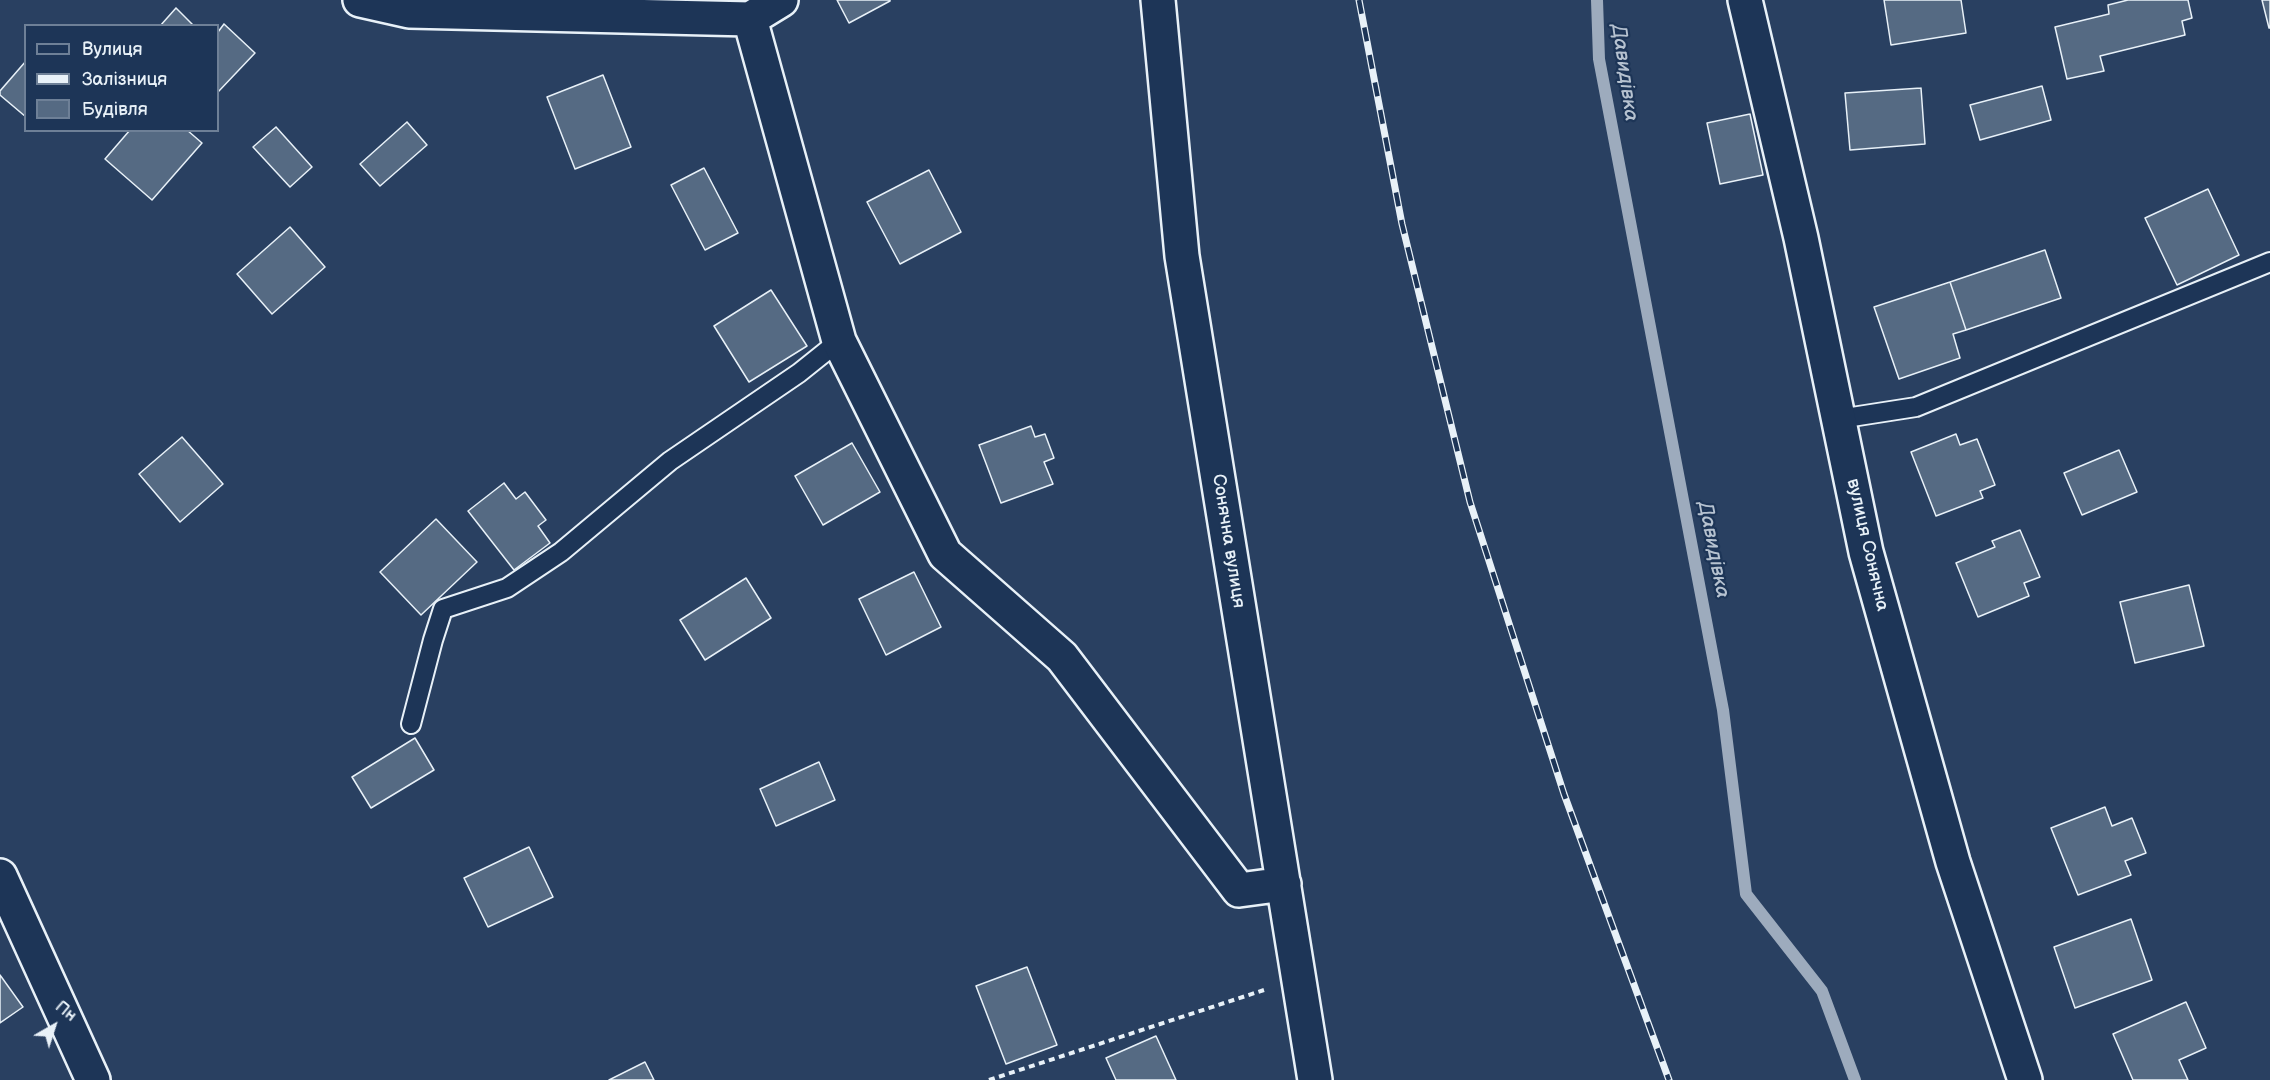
<!DOCTYPE html>
<meta charset="utf-8">
<style>
body{margin:0}
#map{position:relative;width:2270px;height:1080px;overflow:hidden;background:#294061;font-family:"Balsamiq Sans",sans-serif}
canvas{display:block}
.legend{position:absolute;left:24px;top:24px;width:195px;height:108px;box-sizing:border-box;background:#1d3557;border:2px solid #6e8097;margin:0;padding:8px 10px;list-style:none;font-size:18px;color:#e8f1f8}
.legend li{display:flex;align-items:center;gap:12px;height:30px}
.legend b{width:30px;border:2px solid #6e8097}
.north{position:absolute;left:24px;top:996px;width:60px;height:60px;-webkit-text-stroke:4px #1d3557;paint-order:stroke;rotate:39deg;font-size:16px;font-weight:700;line-height:24px;text-align:center;color:#e8f1f8}
.north::after{content:'';display:block;margin:auto;width:21px;height:27px;background:#e8f1f8;clip-path:polygon(50% 0,100% 100%,50% 72%,0 100%)}
</style>
<div id="map">
<canvas width="2270" height="1080"></canvas>
<ul class="legend">
<li><b style="height:8px;background:#1d3557"></b>Вулиця</li>
<li><b style="height:8px;background:#e8f1f8"></b>Залізниця</li>
<li><b style="height:16px;background:#556a83"></b>Будівля</li>
</ul>
<div class="north">Пн</div>
</div>
<script>
const context = document.querySelector('canvas').getContext('2d');
context.lineJoin = 'round';
function poly(rows) {
  const path = new Path2D();
  for (const r of rows) {
    path.moveTo(r[0], r[1]);
    for (let i = 2; i < r.length; i += 2) path.lineTo(r[i], r[i + 1]);
  }
  return path;
}
function strokePath(path, color, width, dash) {
  context.strokeStyle = color;
  context.lineWidth = width;
  context.lineCap = dash ? 'butt' : 'round';
  context.setLineDash(dash || []);
  context.stroke(path);
}
function fillPath(path, color) {
  context.fillStyle = color;
  context.fill(path, 'evenodd');
}
function drawText(font, color, halo, rows, align = 'center') {
  context.font = font + ' "Balsamiq Sans",sans-serif';
  context.lineWidth = 4.5;
  context.setLineDash([]);
  context.textBaseline = 'middle';
  context.strokeStyle = halo;
  context.fillStyle = color;
  for (const [text, x, y, turn = 0] of rows) {
    context.save();
    context.translate(x, y);
    context.rotate((+turn || 0) * Math.PI / 180);
    context.textAlign = isNaN(turn) ? turn : align;
    if (halo) context.strokeText(text, 0, 0);
    context.fillText(text, 0, 0);
    context.restore();
  }
}
strokePath(poly([
 [1597,0,1599,59,1723,710,1746,894,1822,991,1855,1080]
]), '#9dabbd', 12);
const building = poly([
 [837,0,890,0,890,1,849,23,837,0],
 [1884,0,1961,0,1966,33,1891,45,1884,0],
 [2128,0,2188,0,2192,18,2182,21,2185,35,2100,56,2104,71,2067,79,2055,27,2109,14,2108,5,2128,0],
 [2262,0,2270,0,2270,28,2269,28,2262,0],
 [176,8,194,26,160,26,176,8],
 [224,24,255,53,218,92,218,32,224,24],
 [26,61,26,117,0,95,0,91,26,61],
 [603,75,631,147,575,169,547,97,603,75],
 [2042,86,2051,120,1980,140,1970,105,2042,86],
 [1921,88,1925,144,1850,150,1845,93,1921,88],
 [1750,114,1763,175,1720,184,1707,123,1750,114],
 [407,122,427,145,380,186,360,164,407,122],
 [276,127,312,167,290,187,253,147,276,127],
 [130,130,187,130,202,143,152,200,105,159,130,130],
 [704,168,738,233,705,250,671,185,704,168],
 [929,170,961,232,900,264,867,202,929,170],
 [2208,189,2239,255,2177,285,2145,218,2208,189],
 [290,227,325,267,272,314,237,274,290,227],
 [2045,250,2061,298,1966,330,1950,282,2045,250],
 [1950,282,1966,330,1953,334,1960,358,1899,379,1874,307,1950,282],
 [771,290,807,346,749,382,714,326,771,290],
 [1031,426,1035,437,1045,434,1054,458,1044,462,1053,484,1001,503,979,445,1031,426],
 [1956,434,1960,445,1977,439,1995,485,1980,491,1983,498,1936,516,1911,452,1956,434],
 [182,437,223,484,180,522,139,474,182,437],
 [852,443,880,492,823,525,795,476,852,443],
 [2119,450,2137,492,2082,515,2064,473,2119,450],
 [504,483,516,499,525,492,546,520,538,526,550,543,514,570,468,511,504,483],
 [436,519,477,562,421,615,380,572,436,519],
 [2020,530,2040,577,2024,583,2029,596,1978,617,1956,563,1995,547,1992,541,2020,530],
 [914,572,941,627,886,655,859,599,914,572],
 [746,578,771,618,705,660,680,620,746,578],
 [2189,585,2204,646,2135,663,2120,602,2189,585],
 [415,738,434,770,371,808,352,777,415,738],
 [819,762,835,800,776,826,760,789,819,762],
 [2105,807,2112,826,2132,818,2146,853,2125,861,2131,875,2078,895,2051,828,2105,807],
 [529,847,553,897,488,927,464,878,529,847],
 [2131,919,2152,980,2075,1008,2054,947,2131,919],
 [1027,967,1057,1045,1006,1064,976,986,1027,967],
 [0,975,23,1007,0,1023,0,975],
 [2186,1002,2206,1048,2179,1060,2188,1080,2133,1080,2113,1034,2186,1002],
 [1156,1036,1176,1080,1116,1080,1106,1058,1156,1036],
 [645,1062,654,1080,609,1080,645,1062]
]);
fillPath(building, '#556a83');
strokePath(building, '#e8f1f8', 1.5);
const service = poly([
 [1839,419,1916,407,2270,262],
 [411,724,433,640,443,609,507,588,561,552,670,461,799,373,839,341]
]);
const minor = poly([
 [360,0,409,11,750,19,781,0],
 [1158,0,1182,256,1315,1080],
 [1745,0,1801,238,1866,552,1953,862,2025,1080],
 [750,19,839,341,945,554,1062,657,1239,890,1284,884],
 [0,876,93,1080]
]);
strokePath(service, '#e8f1f8', 22);
strokePath(minor, '#e8f1f8', 38);
strokePath(poly([
 [989,1080,1264,990]
]), '#e8f1f8', 4, [6, 4.5]);
strokePath(service, '#1d3557', 18);
strokePath(minor, '#1d3557', 33);
const rail = poly([
 [1359,0,1402,224,1470,502,1564,794,1669,1080]
]);
strokePath(rail, '#e8f1f8', 7);
strokePath(rail, '#1d3557', 4.5, [14]);
drawText('18px', '#e8f1f8', '#1d3557', [
 ["Сонячна вулиця",1228,541,81],
 ["вулиця Сонячна",1867,545,77]
]);
drawText('italic 20px', '#b6c2d0', '#1d3557', [
 ["Давидівка",1624,73,82],
 ["Давидівка",1713,550,79]
]);
</script>
